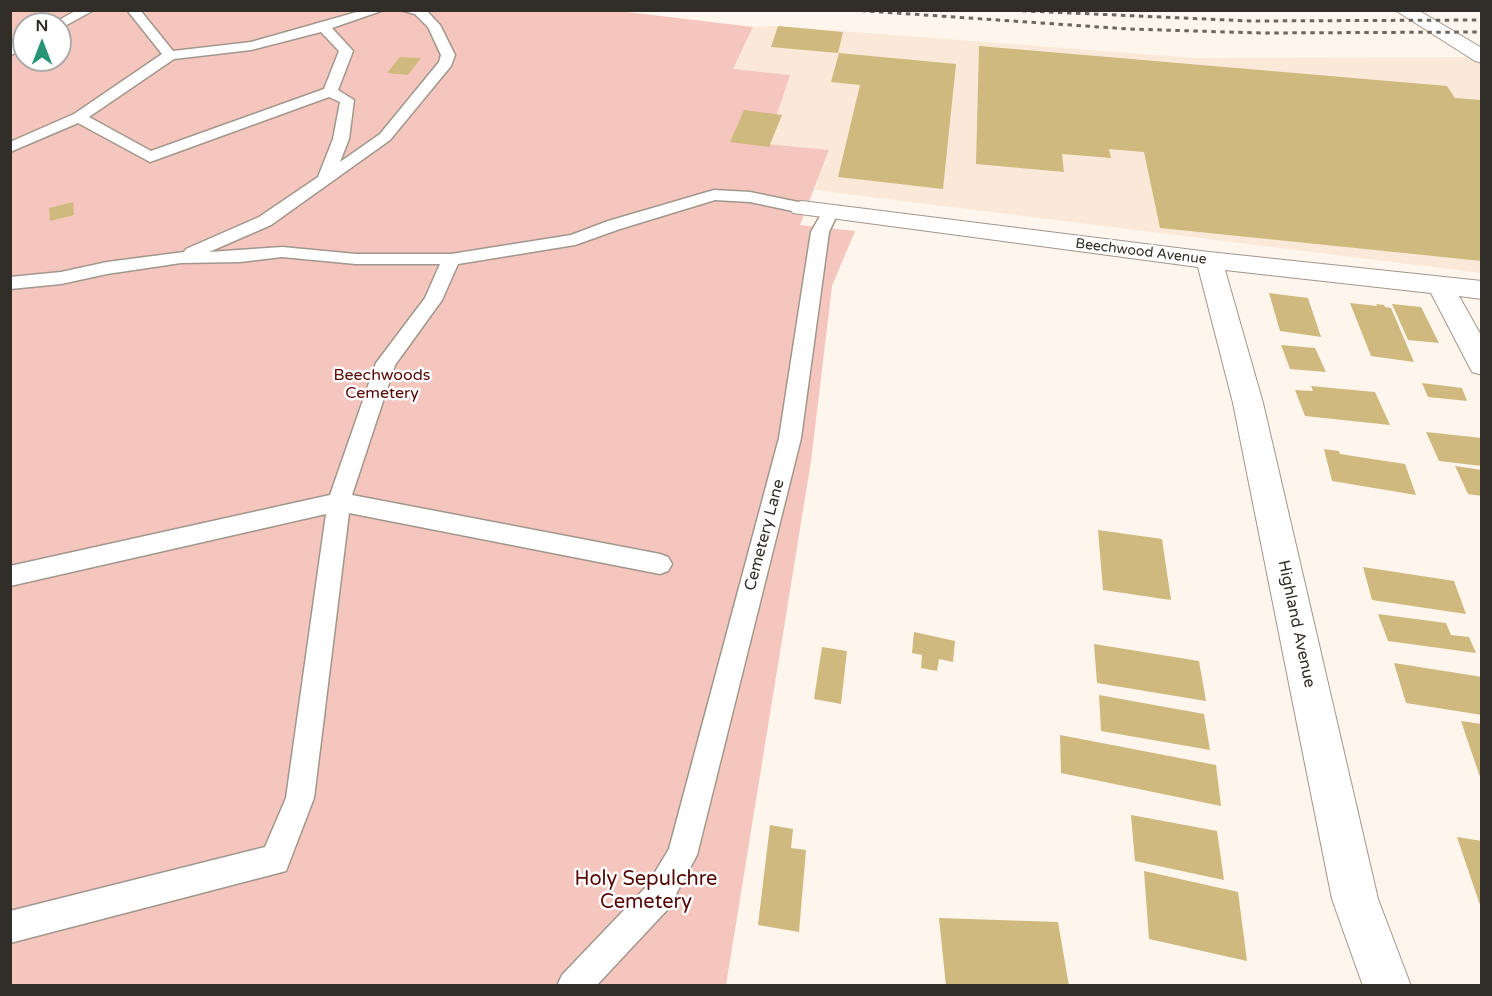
<!DOCTYPE html>
<style>
body{margin:0}
#map{position:relative;width:1492px;height:996px;overflow:hidden;background:#fef5ec;font-family:"Varela Round",sans-serif}
canvas{display:block}
.frame{position:absolute;inset:0;border:12px solid #312d29;pointer-events:none}
.north{position:absolute;left:12px;top:12px;width:60px;height:60px;box-sizing:border-box;background:#fff;border:2px solid #adaba9;border-radius:50%;rotate:0deg;font-size:16px;font-weight:700;line-height:24px;text-align:center;color:#312d29}
.north::after{content:'';display:block;margin:auto;width:21px;height:27px;background:#279475;clip-path:polygon(50% 0,100% 100%,50% 72%,0 100%)}
</style>
<div id="map">
<canvas width="1492" height="996"></canvas>
<div class="frame"></div>
<div class="north">N</div>
</div>
<script>
const context = document.querySelector('canvas').getContext('2d');
context.lineJoin = 'round';
function fillPath(path, color) {
  context.fillStyle = color;
  context.fill(path, 'evenodd');
}
function poly(rows) {
  const path = new Path2D();
  for (const r of rows) {
    path.moveTo(r[0], r[1]);
    for (let i = 2; i < r.length; i += 2) path.lineTo(r[i], r[i + 1]);
  }
  return path;
}
function strokePath(path, color, width, dash) {
  context.strokeStyle = color;
  context.lineWidth = width;
  context.lineCap = dash ? 'butt' : 'round';
  context.setLineDash(dash || []);
  context.stroke(path);
}
function drawText(font, color, halo, rows, align = 'center') {
  context.font = font + ' "Varela Round",sans-serif';
  context.lineWidth = 5;
  context.setLineDash([]);
  context.textBaseline = 'middle';
  context.strokeStyle = halo;
  context.fillStyle = color;
  for (const [text, x, y, turn = 0] of rows) {
    context.save();
    context.translate(x, y);
    context.rotate((+turn || 0) * Math.PI / 180);
    context.textAlign = isNaN(turn) ? turn : align;
    if (halo) context.strokeText(text, 0, 0);
    context.fillText(text, 0, 0);
    context.restore();
  }
}
fillPath(poly([
 [775,26,1195,58,1481,57,1481,273,815,190,829,150,766,145,733,69,753,27]
]), '#fae9d8');
fillPath(poly([
 [10,11,619,11,753,27,733,69,790,75,767,144,829,150,800,225,855,231,832,286,811,461,726,985,11,985],
 [24,24,60,24,60,60,24,60]
]), '#f5c6be');
fillPath(poly([
 [778,26,843,32,838,53,771,47],
 [979,46,1447,86,1455,98,1480,100,1482,261,1160,228,1144,152,1109,149,1111,158,1062,154,1064,172,976,164],
 [839,53,956,64,943,189,838,177,860,85,831,82],
 [400,57,421,58,408,75,387,73],
 [744,110,782,115,769,147,730,142],
 [73,202,74,215,50,221,49,208],
 [1269,293,1308,298,1321,337,1280,331],
 [1350,303,1377,306,1376,304,1384,305,1385,307,1391,308,1414,362,1371,356],
 [1392,304,1421,307,1439,343,1408,340],
 [1281,345,1315,348,1326,372,1290,369],
 [1422,383,1462,388,1467,401,1428,397],
 [1311,386,1375,392,1390,425,1305,416,1295,390,1313,391],
 [1426,432,1482,438,1482,466,1439,461],
 [1324,449,1339,451,1340,454,1405,464,1416,495,1332,481],
 [1455,466,1482,470,1482,496,1468,494],
 [1098,530,1162,539,1171,600,1103,590],
 [1363,567,1454,581,1466,614,1372,600],
 [1378,614,1446,623,1451,635,1469,637,1476,653,1388,641],
 [914,632,955,641,953,662,939,659,937,671,921,668,922,655,912,653],
 [1094,644,1199,661,1206,701,1097,683],
 [822,647,847,651,841,704,814,699],
 [1394,663,1482,677,1482,715,1406,703],
 [1099,695,1204,714,1210,750,1101,731],
 [1461,721,1482,724,1482,780,1481,780],
 [1060,735,1216,765,1221,806,1061,773],
 [1131,815,1217,831,1224,880,1135,861],
 [770,825,793,829,791,848,806,850,799,932,758,925],
 [1457,837,1482,841,1482,908,1481,908],
 [1144,871,1238,892,1247,961,1149,939],
 [939,918,1058,922,1069,986,946,986]
]), '#d0b97e');
const service = poly([
 [77,10,94,10,63,27,60,27,60,24,52,24,77,10],
 [127,10,140,10,173,51,251,42,364,10,384,10,332,28,353,51,338,90,354,100,349,139,340,162,380,134,439,62,441,55,428,27,415,14,400,10,426,10,440,25,455,55,451,66,390,140,271,225,209,252,282,247,356,254,451,254,571,235,608,221,714,190,750,192,808,204,810,208,802,213,750,202,715,200,620,229,575,245,458,264,442,300,395,365,352,495,660,554,668,557,672,564,668,571,660,574,349,513,314,798,286,871,10,943,10,911,265,847,286,798,326,514,10,586,10,566,330,495,376,363,425,298,440,264,356,264,282,257,240,262,181,263,107,274,61,284,10,289,10,277,61,272,107,262,184,252,186,249,259,217,318,177,333,139,340,102,329,97,150,162,78,123,10,152,10,142,74,114,162,54,127,10],
 [321,32,339,51,324,89,151,151,89,117,174,59,251,50,321,32],
 [24,37,24,47,10,56,10,45,24,37],
 [830,208,838,213,829,232,801,438,697,855,668,909,596,986,557,986,562,975,646,887,669,849,779,438,811,232,824,209,830,208]
]);
const minor = poly([
 [802,201,1209,252,1482,281,1482,299,1459,296,1482,337,1482,375,1472,372,1431,293,1225,270,1263,403,1378,899,1411,986,1363,986,1332,899,1233,403,1198,267,793,213,790,208,793,203,802,201]
]);
const tertiary = poly([
 [1395,10,1418,10,1482,48,1482,63,1475,61,1395,10]
]);
strokePath(service, '#a1978c', 3);
strokePath(minor, '#a1978c', 2);
strokePath(tertiary, '#a1978c', 2);
fillPath(service, '#fff');
fillPath(minor, '#fff');
fillPath(tertiary, '#fff');
strokePath(poly([
 [852,10,1129,29,1261,33,1482,32],
 [1004,10,1250,21,1482,20]
]), '#6c6661', 3, [4.5, 4.5]);
drawText('14px', '#312d29', '#fff', [
 ["Beechwood Avenue",1141,252,7]
]);
drawText('16px', '#560604', '#fff', [
 ["Beechwoods",382,376],
 ["Cemetery",382,394]
]);
drawText('16px', '#312d29', '#fff', [
 ["Cemetery Lane",765,535,-75],
 ["Highland Avenue",1296,624,78]
]);
drawText('20px', '#560604', '#fff', [
 ["Holy Sepulchre",646,880],
 ["Cemetery",646,903]
]);
</script>
